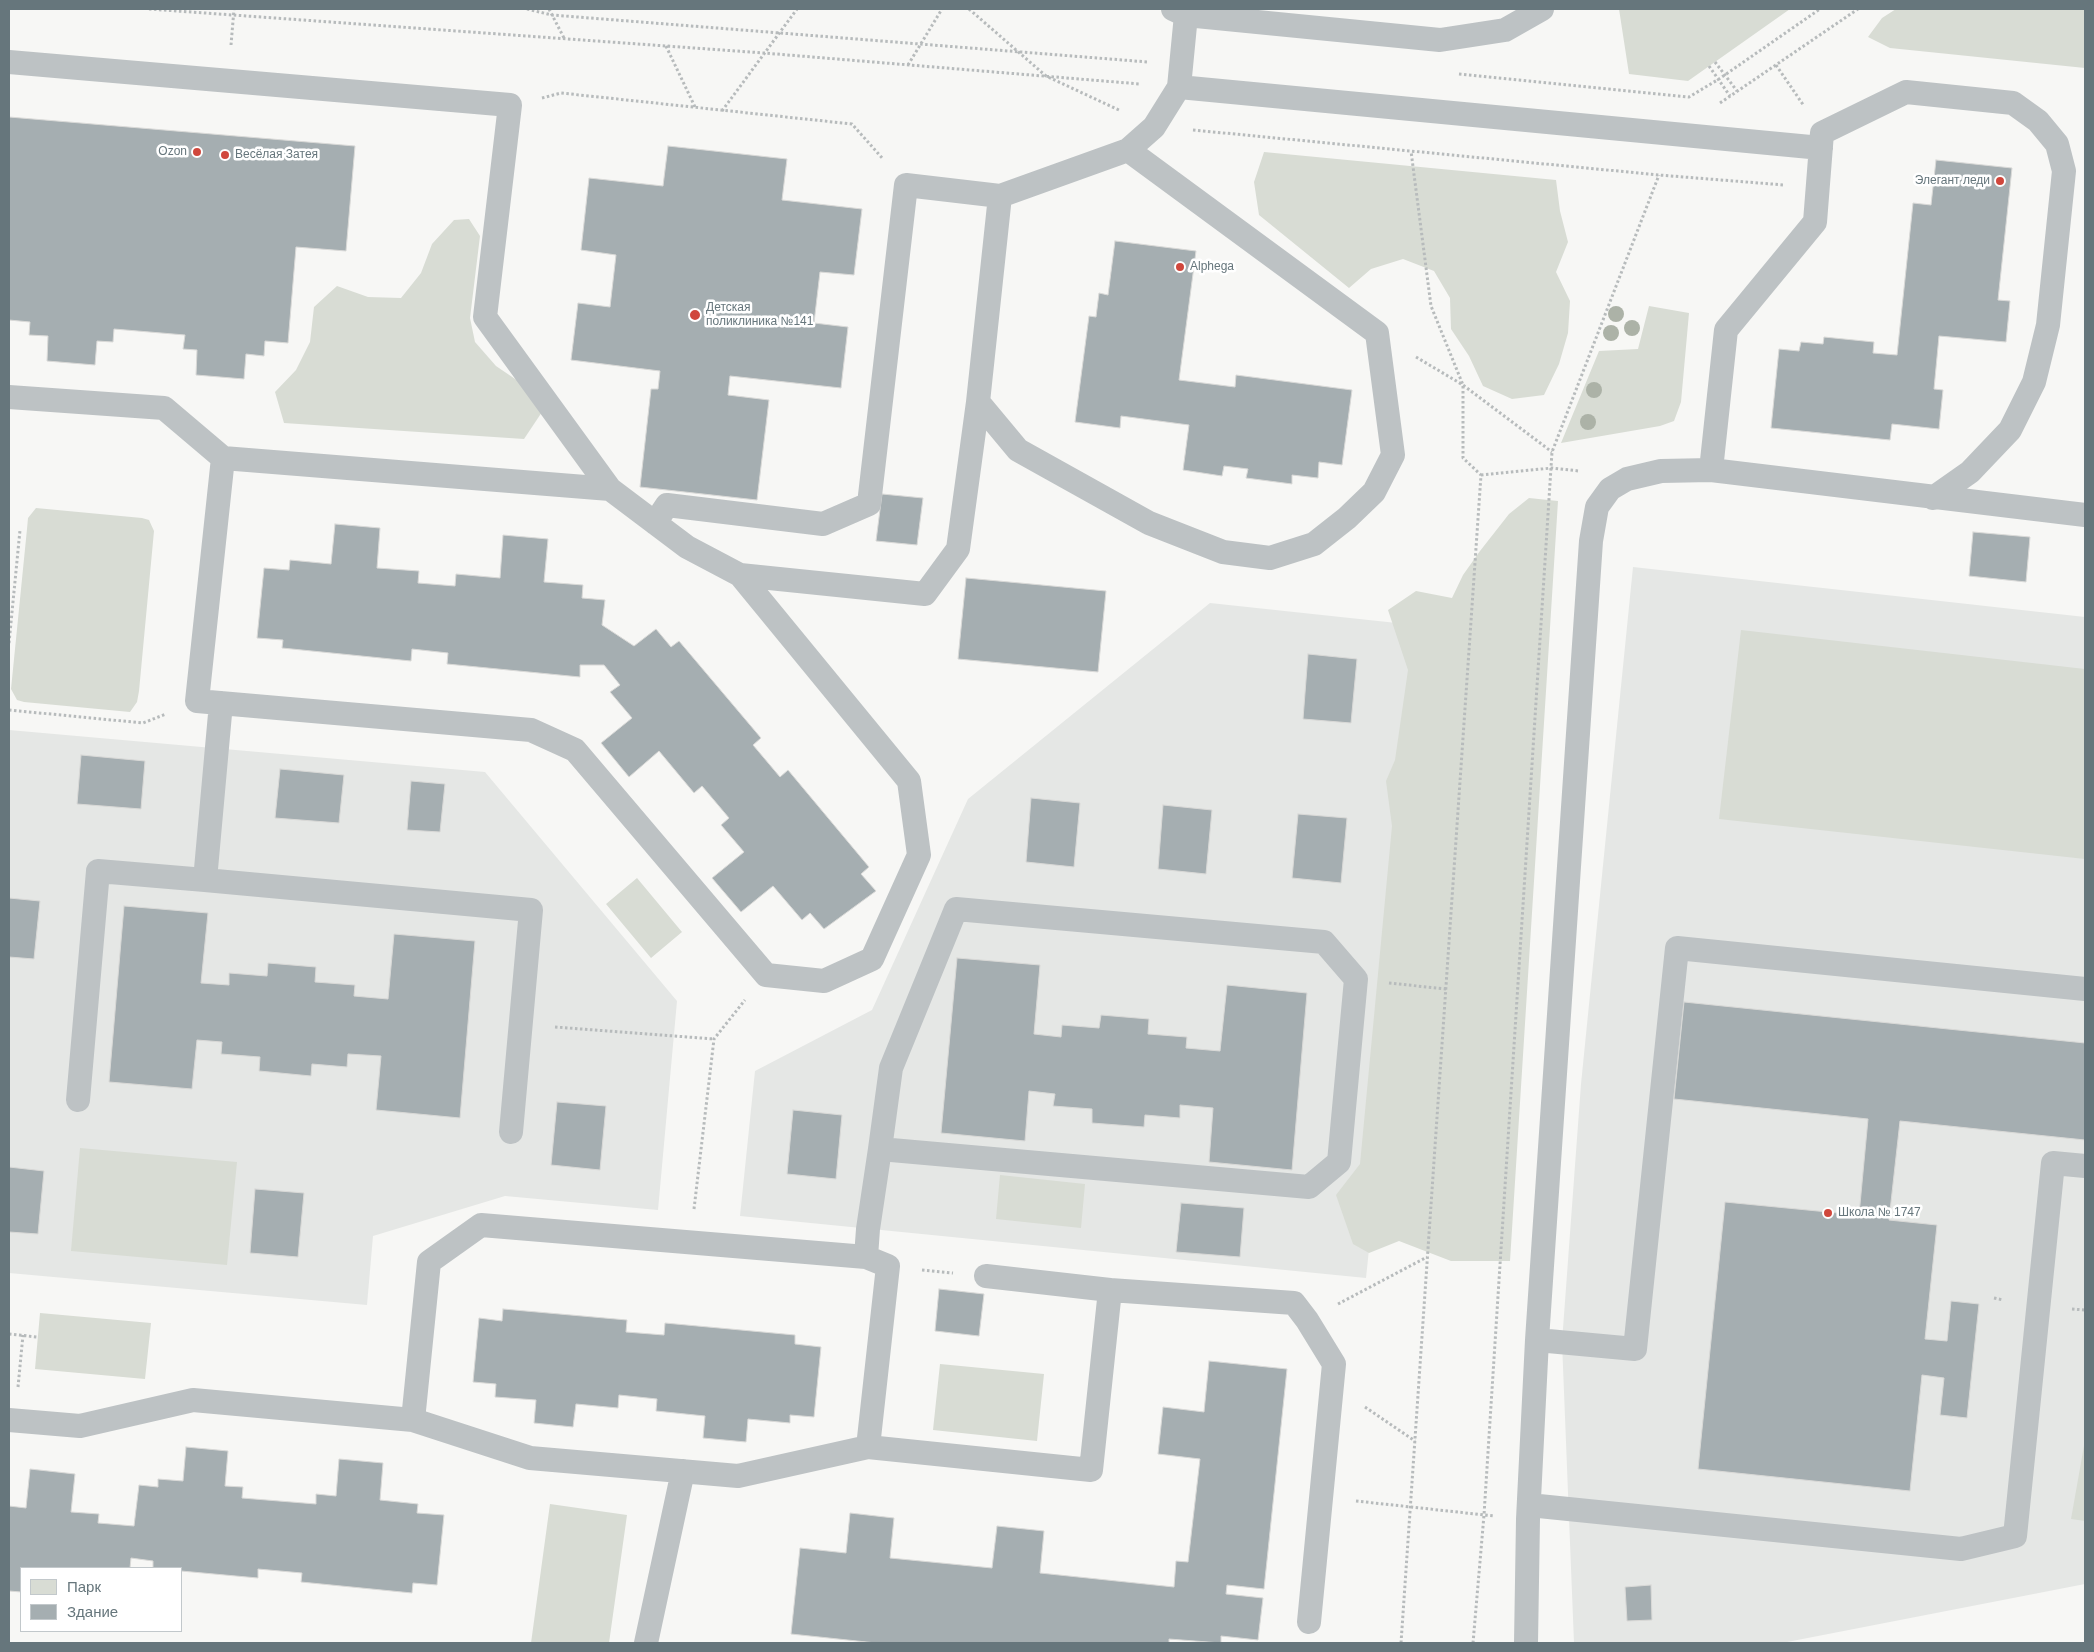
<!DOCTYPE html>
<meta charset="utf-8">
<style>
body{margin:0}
#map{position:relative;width:2094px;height:1652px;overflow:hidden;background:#f7f7f5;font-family:Arial,sans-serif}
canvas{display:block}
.frame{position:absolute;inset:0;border:10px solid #66767c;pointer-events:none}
.legend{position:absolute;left:20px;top:1567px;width:162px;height:65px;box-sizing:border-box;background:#fff;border:1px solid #c2c8cb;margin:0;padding:6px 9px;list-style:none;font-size:15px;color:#66767c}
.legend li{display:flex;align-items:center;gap:10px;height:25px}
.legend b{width:25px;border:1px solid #c2c8cb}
</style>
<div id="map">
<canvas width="2094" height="1652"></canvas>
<div class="frame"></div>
<ul class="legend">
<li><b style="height:14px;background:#d8dcd4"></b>Парк</li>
<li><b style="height:14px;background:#a5aeb1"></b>Здание</li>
</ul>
</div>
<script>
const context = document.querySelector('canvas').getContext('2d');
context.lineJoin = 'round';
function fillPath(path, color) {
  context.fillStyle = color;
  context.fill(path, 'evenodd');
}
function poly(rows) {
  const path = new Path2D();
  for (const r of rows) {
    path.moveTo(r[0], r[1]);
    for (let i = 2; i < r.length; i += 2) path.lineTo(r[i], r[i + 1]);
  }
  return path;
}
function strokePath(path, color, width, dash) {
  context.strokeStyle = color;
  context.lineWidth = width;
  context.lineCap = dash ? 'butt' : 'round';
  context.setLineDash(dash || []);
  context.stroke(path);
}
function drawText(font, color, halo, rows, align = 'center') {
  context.font = font + ' Arial,sans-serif';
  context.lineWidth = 5;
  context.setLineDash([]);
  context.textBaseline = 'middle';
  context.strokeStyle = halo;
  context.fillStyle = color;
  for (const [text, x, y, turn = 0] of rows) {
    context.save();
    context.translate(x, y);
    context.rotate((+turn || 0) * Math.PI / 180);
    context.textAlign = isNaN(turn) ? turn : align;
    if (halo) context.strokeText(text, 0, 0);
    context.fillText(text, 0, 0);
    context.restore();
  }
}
fillPath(poly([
 [1633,567,2085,617,2085,1584,1782,1643,1574,1643,1562,1342,1581,1084],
 [1210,603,1434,627,1366,1278,740,1216,755,1071,872,1010,968,799],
 [9,730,485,772,677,1001,658,1210,505,1196,373,1236,367,1305,9,1273]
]), '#e5e7e5');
fillPath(poly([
 [1619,9,1790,9,1688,81,1629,74],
 [1896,9,2085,9,2085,68,1890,48,1868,37,1882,18],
 [1264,152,1556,180,1560,211,1568,242,1556,272,1570,301,1568,333,1559,364,1544,395,1512,399,1483,386,1469,356,1451,329,1450,298,1434,271,1403,259,1371,269,1349,288,1259,215,1254,182],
 [469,219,480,236,470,318,475,342,496,366,524,385,542,412,524,439,284,423,275,392,296,370,310,342,314,307,337,286,368,297,401,298,421,273,432,244,454,220],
 [1649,306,1689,313,1681,402,1674,421,1660,426,1561,443,1599,351,1638,349],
 [1529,498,1558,501,1510,1261,1451,1261,1399,1241,1369,1253,1353,1244,1336,1195,1360,1164,1392,826,1386,781,1395,760,1408,670,1388,610,1416,591,1452,598,1463,575,1480,551,1509,514],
 [36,508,142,518,149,520,154,531,139,691,137,702,130,712,24,702,17,700,11,689,27,529,28,518],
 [1741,630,2085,669,2085,859,1719,819],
 [637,878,682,932,651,958,606,904],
 [80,1148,237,1162,227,1265,71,1251],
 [1000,1175,1085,1184,1081,1228,996,1219],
 [40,1313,151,1323,145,1379,35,1369],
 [940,1364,1044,1374,1037,1441,933,1430],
 [2085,1440,2085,1521,2071,1519],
 [550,1504,627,1515,609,1643,531,1643]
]), '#d8dcd4');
const building = poly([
 [9,117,355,146,346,251,296,247,288,343,265,341,264,356,246,354,244,379,196,375,197,350,183,349,185,335,114,329,113,342,97,341,95,365,47,361,48,336,29,335,30,322,9,320,9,117],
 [668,146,787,159,782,200,862,209,854,275,820,272,814,323,848,327,841,388,730,376,728,395,769,400,757,500,640,487,651,389,658,389,660,371,571,360,578,303,610,307,616,255,581,250,589,178,663,186,668,146],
 [1936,160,2012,168,1998,300,2010,301,2006,342,1939,336,1934,389,1943,390,1939,429,1892,424,1890,440,1771,428,1779,349,1799,351,1801,342,1823,344,1824,337,1874,342,1873,353,1897,355,1913,203,1931,205,1936,160],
 [1115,241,1196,251,1179,380,1235,387,1236,375,1352,390,1342,465,1319,462,1318,478,1292,475,1292,484,1246,478,1248,469,1224,466,1222,476,1183,470,1189,425,1121,416,1120,428,1075,422,1089,316,1096,317,1099,293,1108,295,1115,241],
 [882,494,923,498,917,545,876,541,882,494],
 [335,524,380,528,377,568,419,571,418,583,455,586,456,574,500,578,503,535,548,539,544,582,583,585,582,598,605,600,602,625,634,646,656,629,671,647,679,641,761,738,753,745,780,777,788,770,869,867,861,874,876,891,824,929,810,913,802,920,773,886,741,912,712,878,744,852,721,825,729,818,702,786,694,793,659,751,629,777,601,743,632,718,610,692,620,685,604,665,580,665,580,677,447,664,448,653,412,649,411,661,282,648,283,640,257,638,264,568,289,570,290,560,331,564,335,524],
 [1973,532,2030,537,2026,582,1969,576,1973,532],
 [966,578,1106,591,1098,672,958,659,966,578],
 [1308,654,1357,659,1351,723,1303,719,1308,654],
 [81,755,145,761,141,809,77,804,81,755],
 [280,769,344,775,339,823,275,818,280,769],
 [411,781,445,784,440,832,407,830,411,781],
 [1031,798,1080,803,1074,867,1026,862,1031,798],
 [1163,805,1212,810,1206,874,1158,869,1163,805],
 [1298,814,1347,818,1341,883,1292,878,1298,814],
 [9,898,40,901,34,959,9,957,9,898],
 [124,906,208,913,201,983,229,985,229,973,267,976,268,963,316,967,315,982,355,985,354,996,388,999,394,934,475,941,460,1118,376,1110,381,1056,348,1054,347,1067,312,1064,311,1076,259,1071,260,1057,221,1054,222,1042,197,1040,192,1089,109,1082,124,906],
 [957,958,1040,965,1034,1034,1061,1037,1062,1025,1099,1028,1101,1015,1149,1019,1148,1034,1187,1037,1186,1048,1220,1051,1227,985,1307,993,1292,1170,1209,1162,1213,1108,1180,1105,1180,1118,1145,1115,1144,1127,1092,1123,1092,1109,1053,1106,1055,1094,1029,1091,1025,1141,941,1133,957,958],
 [1684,1002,2085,1043,2085,1140,1900,1121,1889,1220,1937,1225,1925,1339,1947,1341,1951,1301,1979,1304,1967,1418,1940,1415,1944,1378,1922,1375,1910,1491,1698,1469,1725,1202,1859,1215,1868,1119,1674,1099,1684,1002],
 [557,1102,606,1106,600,1170,551,1165,557,1102],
 [793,1110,842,1115,836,1179,787,1174,793,1110],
 [9,1167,44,1171,38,1234,9,1232,9,1167],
 [255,1189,304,1193,298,1257,250,1253,255,1189],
 [1181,1203,1244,1208,1240,1257,1176,1252,1181,1203],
 [939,1289,984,1294,979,1336,935,1331,939,1289],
 [503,1309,627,1320,626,1332,664,1335,665,1323,795,1335,795,1344,821,1347,814,1417,790,1415,790,1423,748,1419,746,1442,703,1438,705,1416,656,1411,657,1399,619,1395,618,1408,576,1404,573,1427,534,1423,536,1400,495,1397,496,1384,473,1382,479,1318,502,1321,503,1309],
 [1209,1361,1287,1369,1264,1589,1227,1585,1226,1594,1263,1598,1258,1640,1221,1636,1221,1643,1169,1639,1169,1643,876,1643,791,1634,800,1548,846,1553,850,1513,894,1518,890,1558,992,1568,997,1526,1044,1531,1040,1573,1174,1587,1176,1561,1188,1562,1200,1459,1158,1454,1163,1407,1204,1412,1209,1361],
 [186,1447,228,1451,225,1486,243,1487,242,1498,316,1504,316,1494,336,1496,339,1459,383,1463,380,1500,418,1504,417,1513,444,1515,437,1585,413,1583,412,1593,301,1582,302,1573,258,1569,258,1578,181,1571,181,1568,153,1568,153,1561,131,1558,130,1568,21,1568,21,1592,9,1591,9,1506,26,1508,30,1469,75,1474,71,1512,99,1514,98,1523,134,1526,139,1485,158,1487,158,1479,183,1481,186,1447],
 [1651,1585,1652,1620,1627,1621,1625,1587,1651,1585]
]);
fillPath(building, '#a5aeb1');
strokePath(building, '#d9d9d7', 1);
strokePath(poly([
 [149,9,764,53,1140,84],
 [527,9,552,15,1148,62],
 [549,9,564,38],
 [969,9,1046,76,1121,111],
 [231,45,234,9],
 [666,46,695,107],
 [1715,62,1737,91],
 [908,65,942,9],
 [1776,65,1804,106],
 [1709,66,1730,96],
 [1459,74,1689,97,1719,79,1820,9],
 [542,98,561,93,852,124,883,159],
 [1720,103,1858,9],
 [722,111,797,9],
 [1193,130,1659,175,1784,185],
 [1416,357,1463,385,1552,452],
 [1481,475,1552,468,1579,471],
 [9,643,20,530],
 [9,710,143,723,166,714],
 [1389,983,1446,989],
 [555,1027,714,1039],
 [694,1209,714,1039,745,1000],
 [922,1270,953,1273],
 [1994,1298,2003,1300],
 [1338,1304,1427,1257],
 [2072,1309,2085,1310],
 [9,1334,37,1337],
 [18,1387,23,1335],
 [1365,1407,1415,1441],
 [1356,1501,1494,1516],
 [1401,1643,1481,475,1463,458,1463,385,1431,306,1411,151],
 [1473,1643,1484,1515,1552,452,1659,175]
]), '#b7bbbc', 3, [2.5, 2.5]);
strokePath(poly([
 [1173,9,1186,15,1440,40,1505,30,1542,9],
 [9,62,510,105,485,317,610,489],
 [1179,87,1186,15],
 [1000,196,978,402,1018,450,1149,523,1223,552,1270,558,1314,544,1347,518,1374,492,1393,455,1377,333,1128,150],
 [9,397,164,408,223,458,610,489,687,547,740,575,925,594,958,549,978,402],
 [223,458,197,701,531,730,575,750,766,975,824,981,872,959,919,855,909,781,740,575],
 [1711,470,1726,330,1815,222,1822,133,1906,92,2013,103,2038,121,2057,144,2064,171,2048,325,2034,382,2010,430,1970,472,1933,498],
 [655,523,667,505,823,524,869,504,906,185,1000,196,1128,150,1154,127,1179,87,1821,148],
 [221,703,205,880,531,910,511,1132],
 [78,1100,98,871,205,880],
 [866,1257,868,1229,880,1149,891,1068,956,909,1324,942,1356,979,1339,1162,1309,1187,880,1149],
 [1110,1290,1294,1303,1307,1320,1334,1364,1309,1622],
 [1537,1340,1635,1349,1677,948,2085,989],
 [9,1420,80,1426,193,1400,413,1420,530,1458,738,1476,868,1447],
 [413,1420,429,1262,481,1225,866,1257,888,1266,868,1447,1091,1470,1110,1290,986,1276],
 [1529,1505,1961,1549,2015,1536,2053,1163,2085,1166],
 [646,1643,683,1471],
 [1526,1643,1528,1519,1537,1340,1591,541,1597,507,1610,489,1627,479,1661,471,1711,470,2085,515]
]), '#bdc2c4', 24);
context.fillStyle = '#acb2a7';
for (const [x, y] of [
 [1616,314],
 [1632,328],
 [1611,333],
 [1594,390],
 [1588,422]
]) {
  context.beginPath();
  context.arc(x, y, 8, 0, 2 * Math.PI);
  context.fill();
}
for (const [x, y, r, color] of [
 [197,152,5,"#d0473c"],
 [225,155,5,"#d0473c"],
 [2000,181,5,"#d0473c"],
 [1180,267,5,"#d0473c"],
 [695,315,6,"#d0473c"],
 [1828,1213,5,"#d0473c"]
]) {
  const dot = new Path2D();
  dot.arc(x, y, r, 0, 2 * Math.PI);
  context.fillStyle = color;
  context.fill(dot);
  strokePath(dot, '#fff', 2);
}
drawText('12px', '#66767c', '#fff', [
 ["Ozon",187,152,"right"],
 ["Весёлая Затея",235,155],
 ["Элегант леди",1990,181,"right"],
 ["Alphega",1190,267],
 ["Детская",706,308],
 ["поликлиника №141",706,322],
 ["Школа № 1747",1838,1213]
], 'left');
</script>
